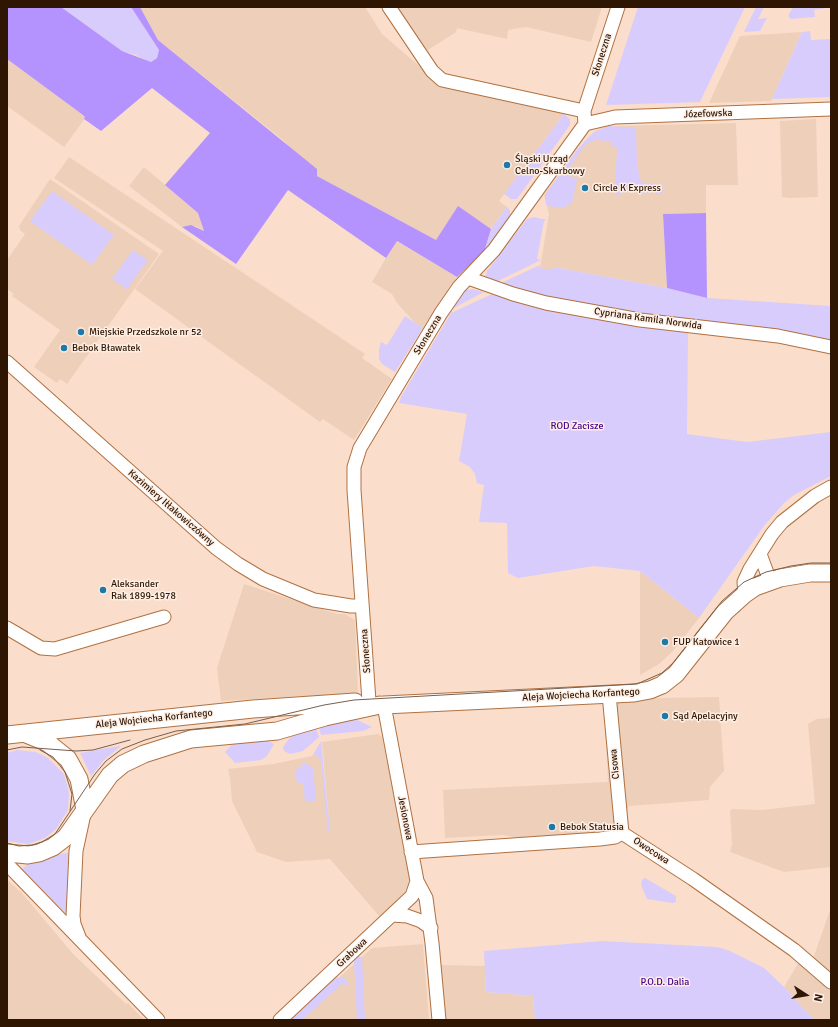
<!DOCTYPE html>
<meta charset="utf-8">
<style>
body{margin:0}
#map{position:relative;width:838px;height:1027px;overflow:hidden;background:#fadecb;font-family:Signika,sans-serif}
canvas{display:block}
.frame{position:absolute;inset:0;border:8px solid #2f1603;pointer-events:none}
.north{position:absolute;left:786px;top:975px;width:40px;height:40px;-webkit-text-stroke:3px #fdefe5;paint-order:stroke;rotate:102deg;font-size:11px;font-weight:700;line-height:16px;text-align:center;color:#2f1603}
.north::after{content:'';display:block;margin:auto;width:14px;height:18px;background:#2f1603;clip-path:polygon(50% 0,100% 100%,50% 72%,0 100%)}
</style>
<div id="map">
<canvas width="838" height="1027"></canvas>
<div class="frame"></div>
<div class="north">N</div>
</div>
<script>
const context = document.querySelector('canvas').getContext('2d');
context.lineJoin = 'round';
function fillPath(path, color) {
  context.fillStyle = color;
  context.fill(path, 'evenodd');
}
function poly(rows) {
  const path = new Path2D();
  for (const r of rows) {
    path.moveTo(r[0], r[1]);
    for (let i = 2; i < r.length; i += 2) path.lineTo(r[i], r[i + 1]);
  }
  return path;
}
function strokePath(path, color, width, dash) {
  context.strokeStyle = color;
  context.lineWidth = width;
  context.lineCap = dash ? 'butt' : 'round';
  context.setLineDash(dash || []);
  context.stroke(path);
}
function drawText(font, color, halo, rows, align = 'center') {
  context.font = font + ' Signika,sans-serif';
  context.lineWidth = 3;
  context.setLineDash([]);
  context.textBaseline = 'middle';
  context.strokeStyle = halo;
  context.fillStyle = color;
  for (const [text, x, y, turn = 0] of rows) {
    context.save();
    context.translate(x, y);
    context.rotate((+turn || 0) * Math.PI / 180);
    context.textAlign = isNaN(turn) ? turn : align;
    if (halo) context.strokeText(text, 0, 0);
    context.fillText(text, 0, 0);
    context.restore();
  }
}
fillPath(poly([
 [140,7,365,7,382,34,439,83,559,111,564,114,499,201,507,207,491,229,458,207,436,240,317,176,283,140,158,40],
 [397,7,602,7,591,42,526,27,508,30,507,39,457,28,456,32,425,52],
 [802,32,771,101,709,103,740,36],
 [7,59,86,117,64,147,7,106],
 [816,119,818,197,789,198,782,197,780,121],
 [736,123,738,185,706,185,706,213,663,214,667,288,553,267,552,271,540,268,549,214,544,195,585,141,595,131,605,127,615,126],
 [69,157,365,354,362,358,392,379,354,440,323,419,320,422,135,289,163,251,54,178],
 [144,167,198,213,204,231,196,226,182,227,129,186],
 [50,179,159,254,67,384,60,379,57,383,34,367,60,330,12,296,14,294,7,289,7,260,25,234,20,230,19,226],
 [396,241,457,277,423,328,415,323,397,303,392,294,372,282],
 [640,571,699,618,673,651,659,664,640,675],
 [244,584,337,614,345,614,355,620,358,693,221,701,217,668],
 [719,697,724,771,710,787,709,800,629,806,615,833,530,840,503,835,445,838,443,790,608,782,604,699],
 [831,718,831,867,784,872,730,852,732,844,730,811,732,809,762,810,815,804,808,724,816,719],
 [378,734,382,737,410,878,404,895,380,917,330,859,286,862,257,852,232,801,230,778,228,769,273,764,312,756,319,747,330,831,322,742],
 [7,880,21,892,74,955,126,1004,128,1003,144,1020,12,1020,7,1018],
 [831,907,831,975,813,959],
 [423,944,429,1020,292,1020,372,948],
 [799,962,831,986,831,1020,814,1020,784,987],
 [441,965,485,966,486,992,533,996,535,1020,442,1020]
]), '#eecfba');
fillPath(poly([
 [61,7,131,7,159,50,157,58,151,62,147,61,136,55,122,51],
 [638,7,745,7,700,102,606,105],
 [756,7,764,7,758,19,767,18,760,31,744,32],
 [793,7,826,7,826,8,814,10,815,17,791,19,788,16],
 [810,31,811,40,831,39,831,97,772,99,802,32],
 [564,114,570,119,570,125,517,199,511,199,504,194],
 [609,126,636,128,637,164,641,182,663,186,662,194,648,191,647,194,623,189,621,195,615,194,617,148,610,144,611,142,607,140,605,142,597,139,585,145,570,167,569,178,577,178,573,200,571,203,567,206,559,208,546,205,545,195,576,151,594,132],
 [52,191,114,235,92,265,30,221],
 [507,207,510,210,510,216,484,252,491,229],
 [534,217,547,220,544,221,537,259,541,260,496,282,488,280,485,277,487,271,527,219],
 [133,250,148,260,127,289,112,279],
 [540,265,540,268,552,270,553,267,667,288,707,298,831,306,831,343,610,311,497,285],
 [473,289,484,292,452,309,466,290],
 [492,294,543,308,688,333,687,434,747,442,831,432,831,476,794,495,784,503,764,526,699,618,640,571,594,566,518,578,508,573,507,523,479,522,484,485,477,483,475,474,470,467,459,461,467,414,399,403,401,397,451,313],
 [405,316,423,328,395,372,382,364,379,359,379,349,381,342,387,345],
 [353,718,372,727,363,731,321,735,319,727],
 [316,728,319,737,303,751,290,754,284,751,283,747,291,736],
 [267,740,274,744,267,756,261,760,235,763,225,752,232,744],
 [321,741,330,831,328,831,321,761,314,753],
 [119,746,121,746,104,760,91,776,80,753],
 [17,750,36,752,48,758,64,774,69,792,68,810,56,829,45,838,28,844,7,841,7,753],
 [304,762,313,768,316,799,314,801,305,802,303,783,298,783,296,777,295,769,302,768,302,763],
 [70,853,68,914,66,914,22,869,29,863,57,854],
 [645,878,676,896,676,902,673,903,647,899,641,885,642,880],
 [602,941,717,947,730,951,764,968,784,987,814,1020,535,1020,533,996,486,992,484,951],
 [358,956,362,957,365,1020,357,1020,354,961],
 [335,977,345,978,348,984,348,988,343,983,302,1020,288,1020]
]), '#d8ccfc');
fillPath(poly([
 [7,7,61,7,122,51,151,62,157,58,159,50,131,7,140,7,158,40,317,169,317,176,436,240,458,206,491,229,484,252,457,277,397,241,386,258,288,190,236,264,182,227,191,225,204,231,198,213,165,185,210,133,152,88,101,131,84,119,85,117,83,115,7,59],
 [706,213,707,298,667,288,663,214]
]), '#b493fe');
const minor = poly([
 [389,7,432,71,442,80,584,111],
 [585,124,615,117,831,109],
 [468,278,513,294,546,303,640,320,778,336,831,347],
 [7,362,216,548,238,564,263,579,314,600,351,606,362,606],
 [760,554,770,581],
 [745,594,744,582,750,569,772,534,782,522,815,496,831,487],
 [7,628,41,648,55,649,164,617],
 [609,694,622,833],
 [380,705,384,705,417,881,426,898,432,943,439,1020],
 [355,707,369,701,354,490,354,467,360,448,441,313,459,287,494,250,585,124,584,111,618,7],
 [622,833,693,879,794,950,831,982],
 [411,852,600,839,615,837,622,833],
 [7,864,158,1020],
 [392,915,407,916,421,921,431,928],
 [79,937,74,924,73,916,76,851,84,814],
 [280,1020,412,896,417,881]
]);
const major = poly([
 [384,705,634,693,650,690,662,685,676,674,725,612,745,594,755,587,780,578,810,573,831,573],
 [26,734,48,743,68,759,79,779,85,810],
 [7,735,253,709,355,702],
 [7,853,28,855,39,853,53,847,66,837,110,775,123,764,144,754,191,739,277,731,325,717,380,705]
]);
strokePath(minor, '#b07141', 15);
strokePath(major, '#b07141', 19);
strokePath(minor, '#fff', 13);
strokePath(major, '#fff', 17);
strokePath(poly([
 [7,750,22,747,76,751,93,750,130,740],
 [40,750,53,757,65,772,72,794,70,811],
 [7,843,19,846,32,845,42,842,55,834,95,774,106,761,122,749,145,740,176,731,245,724,324,705,354,700,637,684,662,673,673,663,722,601,744,582,766,572,791,566,811,563,831,563]
]), '#795f4c', 1);
for (const [x, y, r, color] of [
 [507,165,4,"#1f79a7"],
 [585,188,4,"#1f79a7"],
 [81,332,4,"#1f79a7"],
 [64,348,4,"#1f79a7"],
 [103,590,4,"#1f79a7"],
 [665,642,4,"#1f79a7"],
 [665,716,4,"#1f79a7"],
 [552,827,4,"#1f79a7"]
]) {
  const dot = new Path2D();
  dot.arc(x, y, r, 0, 2 * Math.PI);
  context.fillStyle = color;
  context.fill(dot);
  strokePath(dot, '#fdefe5', 1.5);
}
drawText('10px', '#2f1603', '#fdefe5', [
 ["Słoneczna",602,55,-72],
 ["Józefowska",708,114,-2],
 ["Cypriana Kamila Norwida",648,319,8],
 ["Słoneczna",428,335,-59],
 ["Kazimiery Iłłakowiczówny",171,508,41],
 ["Słoneczna",366,651,-94],
 ["Aleja Wojciecha Korfantego",581,695,-3],
 ["Aleja Wojciecha Korfantego",154,719,-6],
 ["Cisowa",615,764,-95],
 ["Jesionowa",405,818,79],
 ["Owocowa",651,851,33],
 ["Grabowa",352,953,-43]
]);
drawText('10px', '#2f1603', '#fdefe5', [
 ["Śląski Urząd",515,159],
 ["Celno-Skarbowy",515,171],
 ["Circle K Express",593,188],
 ["Miejskie Przedszkole nr 52",89,332],
 ["Bebok Bławatek",72,348],
 ["Aleksander",111,584],
 ["Rak 1899-1978",111,596],
 ["FUP Katowice 1",673,642],
 ["Sąd Apelacyjny",673,716],
 ["Bebok Statusia",560,827]
], 'left');
drawText('10px', '#450087', '#fdefe5', [
 ["ROD Zacisze",577,426],
 ["P.O.D. Dalia",665,982]
]);
</script>
